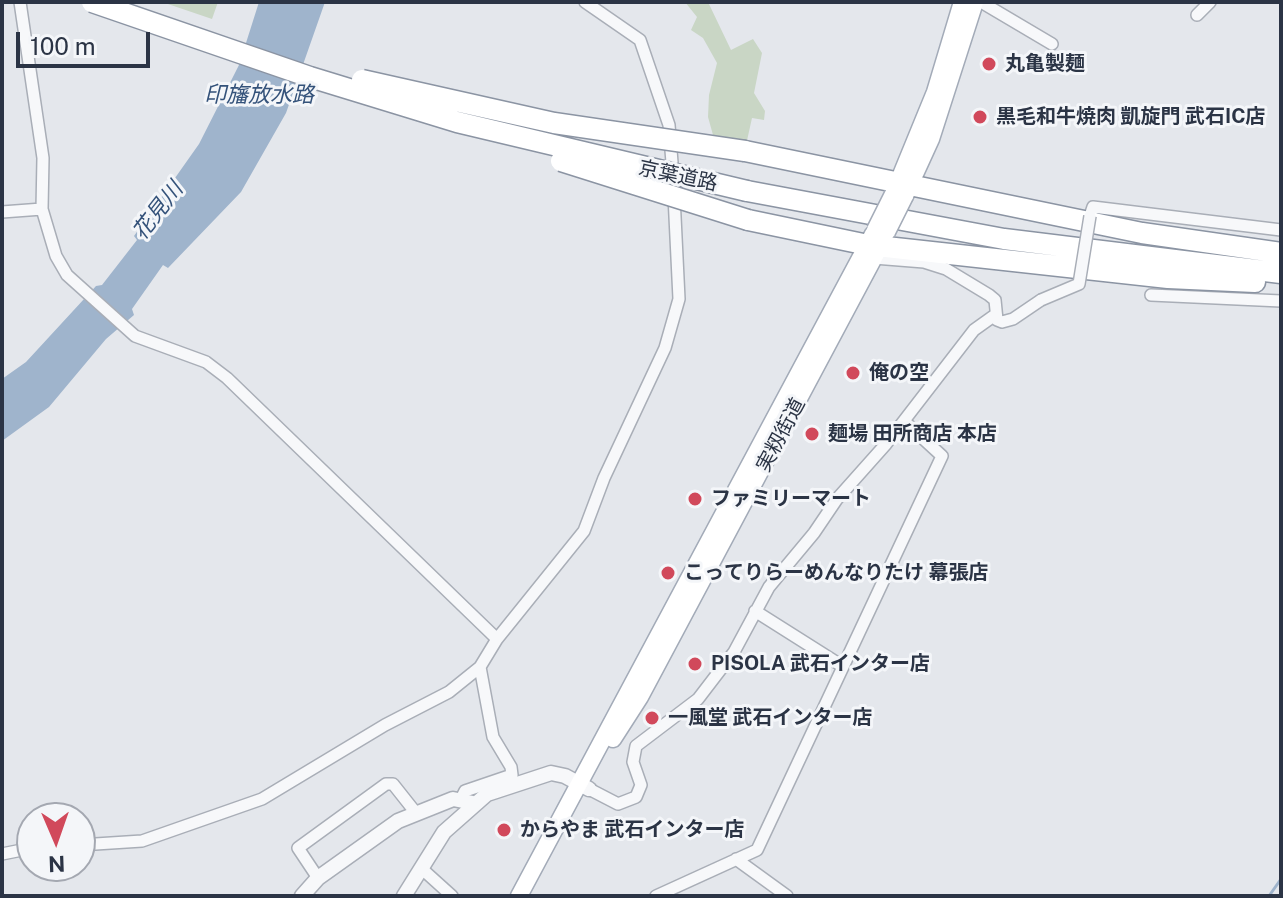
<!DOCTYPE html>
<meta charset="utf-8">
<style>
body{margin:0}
#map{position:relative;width:1283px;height:898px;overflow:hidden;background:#e4e7ec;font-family:"Public Sans",sans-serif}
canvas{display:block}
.frame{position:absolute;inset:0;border:4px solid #2b3445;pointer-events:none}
.north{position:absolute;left:16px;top:802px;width:80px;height:80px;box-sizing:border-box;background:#f4f6f9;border:2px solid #a4a8b1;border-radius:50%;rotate:178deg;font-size:22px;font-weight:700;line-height:32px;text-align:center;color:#2b3445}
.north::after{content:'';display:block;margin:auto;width:28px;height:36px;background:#d1495b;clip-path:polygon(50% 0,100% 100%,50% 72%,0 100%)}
.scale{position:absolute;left:16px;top:32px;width:134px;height:36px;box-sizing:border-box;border:4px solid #2b3445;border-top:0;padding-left:10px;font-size:24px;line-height:28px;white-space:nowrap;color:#2b3445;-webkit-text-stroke:6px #f4f6f9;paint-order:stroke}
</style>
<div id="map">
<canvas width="1283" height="898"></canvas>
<div class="frame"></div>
<div class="north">N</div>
<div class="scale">100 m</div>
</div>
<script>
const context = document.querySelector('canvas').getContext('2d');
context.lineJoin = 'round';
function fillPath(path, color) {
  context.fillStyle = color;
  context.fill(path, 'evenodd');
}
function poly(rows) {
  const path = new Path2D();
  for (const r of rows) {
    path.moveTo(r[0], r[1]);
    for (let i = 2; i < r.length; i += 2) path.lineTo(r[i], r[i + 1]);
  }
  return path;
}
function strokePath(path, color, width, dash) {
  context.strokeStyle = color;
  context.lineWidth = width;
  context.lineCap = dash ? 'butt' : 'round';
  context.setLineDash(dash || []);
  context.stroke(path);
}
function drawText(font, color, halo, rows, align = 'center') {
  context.font = font + ' "Public Sans","Noto Sans JP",sans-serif';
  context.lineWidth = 6;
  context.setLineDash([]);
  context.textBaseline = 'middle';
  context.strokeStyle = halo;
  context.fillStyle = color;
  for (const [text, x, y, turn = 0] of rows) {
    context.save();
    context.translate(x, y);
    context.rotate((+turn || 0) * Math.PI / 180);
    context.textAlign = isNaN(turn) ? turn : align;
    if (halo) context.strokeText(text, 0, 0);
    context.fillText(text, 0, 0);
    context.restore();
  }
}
fillPath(poly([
 [162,2,218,2,212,19],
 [685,2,708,2,731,50,753,39,762,53,754,93,765,111,764,120,752,118,746,145,713,135,708,117,709,95,717,63,703,38,691,30,697,17]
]), '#c9d6c5');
fillPath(poly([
 [259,2,325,2,286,113,241,192,168,268,163,265,132,309,134,315,106,339,49,407,2,441,2,379,26,362,96,286,102,285,137,240,134,236,199,144,239,65]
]), '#9fb4cc');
strokePath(poly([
 [1269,896,1281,879]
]), '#9fb4cc', 3);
const minor = poly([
 [20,2,43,158,42,209,56,256,67,275,135,336,206,362,227,378,497,639],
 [585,2,640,40,669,125,673,175],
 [981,2,1052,44],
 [1197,15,1210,2],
 [2,212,42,209],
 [1090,216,1093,207,1281,230],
 [874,258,924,262,946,269,989,295,995,300,997,320,1002,322,1013,319,1041,300],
 [1151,295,1281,301],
 [755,611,842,666],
 [589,789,618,804,636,797,641,785,633,762,636,746,698,699,734,652,769,587,814,533,837,499,886,444,974,330,995,315],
 [461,799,465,791,512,775,511,767,493,737,480,667],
 [80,845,142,841,262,799,385,725,449,692,480,667,497,639,584,531,604,478,665,348,679,299,674,196],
 [2,854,32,848],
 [736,859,787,896],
 [421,868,452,896],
 [318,878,298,848,386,784,393,784,416,813],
 [656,896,757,850,942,456,904,421]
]);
const tertiary = poly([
 [302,896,318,878,398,821,453,799,473,803],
 [404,896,444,832,487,794,551,773,565,776,589,789]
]);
const primary = poly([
 [894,192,935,92,962,2],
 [905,196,931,139,975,2],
 [613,739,640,697,884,239],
 [519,896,873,234]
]);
const motorway = poly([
 [745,151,1142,233,1281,253],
 [747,191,1004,239,1281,273],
 [748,220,868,245,1168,278,1255,282]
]);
strokePath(minor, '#a9aeb7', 14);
strokePath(tertiary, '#a9aeb7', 17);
strokePath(primary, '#a3abb8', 19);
strokePath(motorway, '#8b94a3', 23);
strokePath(minor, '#f7f8fa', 11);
strokePath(tertiary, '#f7f8fa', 14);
strokePath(primary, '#fff', 16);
strokePath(motorway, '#fff', 20);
const minorBridge = poly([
 [1041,300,1079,284,1090,216]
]);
const primaryBridge = poly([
 [875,230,893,194],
 [887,232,905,196]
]);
const motorwayBridge = poly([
 [92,2,310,77,457,122,747,191],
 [362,80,554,123,745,151],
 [561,161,748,220]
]);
strokePath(minorBridge, '#a9aeb7', 14, []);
strokePath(primaryBridge, '#a3abb8', 19, []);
strokePath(motorwayBridge, '#8b94a3', 23, []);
strokePath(minorBridge, '#f7f8fa', 11);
strokePath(primaryBridge, '#fff', 16);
strokePath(motorwayBridge, '#fff', 20);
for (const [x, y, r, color] of [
 [989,64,8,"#d1495b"],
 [980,117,8,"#d1495b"],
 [853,373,8,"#d1495b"],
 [812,434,8,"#d1495b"],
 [695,499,8,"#d1495b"],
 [668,573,8,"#d1495b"],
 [695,664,8,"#d1495b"],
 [652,718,8,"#d1495b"],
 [504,830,8,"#d1495b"]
]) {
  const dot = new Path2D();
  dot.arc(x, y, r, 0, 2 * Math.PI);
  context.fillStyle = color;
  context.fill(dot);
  strokePath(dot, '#f4f6f9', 3);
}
drawText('bold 20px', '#2b3445', '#f4f6f9', [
 ["丸亀製麺",1005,64],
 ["黒毛和牛焼肉 凱旋門 武石IC店",996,117],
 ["俺の空",869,373],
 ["麺場 田所商店 本店",828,434],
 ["ファミリーマート",711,499],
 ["こってりらーめんなりたけ 幕張店",684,573],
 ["PISOLA 武石インター店",711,664],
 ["一風堂 武石インター店",668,718],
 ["からやま 武石インター店",520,830]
], 'left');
drawText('20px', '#2b3445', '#f4f6f9', [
 ["京葉道路",678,176,12],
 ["実籾街道",781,435,-62]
]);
drawText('italic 22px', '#34527a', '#f4f6f9', [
 ["印旛放水路",259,95],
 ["花見川",158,211,-52]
]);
</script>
